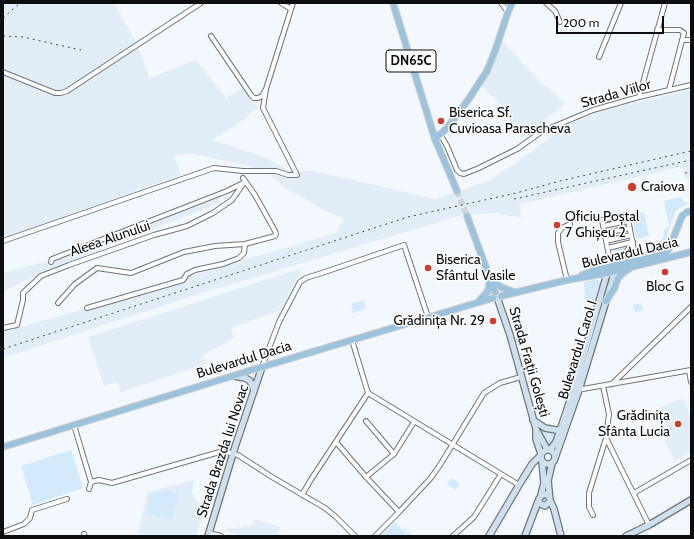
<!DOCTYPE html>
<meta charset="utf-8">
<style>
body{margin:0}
#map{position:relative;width:694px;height:539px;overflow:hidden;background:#f2f8fd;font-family:Cabin,sans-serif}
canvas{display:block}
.frame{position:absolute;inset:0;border:4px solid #0b0d0f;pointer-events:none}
.scale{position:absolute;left:556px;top:16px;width:108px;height:18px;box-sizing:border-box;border:2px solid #0b0d0f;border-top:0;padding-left:5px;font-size:12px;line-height:14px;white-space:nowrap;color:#0b0d0f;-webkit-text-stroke:3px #fff;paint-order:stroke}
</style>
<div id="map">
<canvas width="694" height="539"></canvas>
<div class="frame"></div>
<div class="scale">200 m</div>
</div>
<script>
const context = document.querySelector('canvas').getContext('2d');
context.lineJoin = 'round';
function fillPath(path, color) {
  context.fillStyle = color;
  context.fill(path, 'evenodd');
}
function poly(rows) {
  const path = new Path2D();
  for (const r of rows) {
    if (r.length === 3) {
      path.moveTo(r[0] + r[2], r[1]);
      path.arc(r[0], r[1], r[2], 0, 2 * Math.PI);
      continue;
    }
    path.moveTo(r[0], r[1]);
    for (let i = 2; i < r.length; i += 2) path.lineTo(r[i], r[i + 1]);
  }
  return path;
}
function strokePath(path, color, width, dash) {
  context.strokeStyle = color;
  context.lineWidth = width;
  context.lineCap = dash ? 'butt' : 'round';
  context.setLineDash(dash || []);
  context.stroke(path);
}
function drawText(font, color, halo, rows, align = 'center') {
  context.font = font + ' Cabin,sans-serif';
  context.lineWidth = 3;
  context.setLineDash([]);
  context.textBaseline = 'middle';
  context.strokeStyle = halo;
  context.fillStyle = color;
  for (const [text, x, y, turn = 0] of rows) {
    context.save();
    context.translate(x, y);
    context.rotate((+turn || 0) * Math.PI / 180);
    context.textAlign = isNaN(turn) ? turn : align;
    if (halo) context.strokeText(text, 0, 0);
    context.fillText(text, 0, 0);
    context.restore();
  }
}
fillPath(poly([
 [3,3,114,3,137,44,150,78,196,60,226,98,244,87,258,108,235,126,212,140,266,158,288,170,314,171,435,199,488,181,517,162,556,133,554,130,604,110,691,90,691,179,686,180,682,167,519,204,522,218,495,213,463,215,189,297,3,358,3,331,10,330,95,306,240,261,336,233,344,219,327,212,284,187,267,172,242,164,193,154,174,155,181,175,3,238],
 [501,39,543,85,548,87,565,104,522,138,500,107,502,106,480,84,492,66],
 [218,198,220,203,60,265,3,291,3,273,58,258],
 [302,268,281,310,231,328,234,338,203,355,206,364,121,392,117,382,104,386,88,337],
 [683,398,691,417,691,452,675,461,666,443,669,432,659,408],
 [194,480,192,492,194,497,198,502,207,505,196,536,154,536,138,534,147,492],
 [255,519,280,527,278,536,242,536,226,531,228,527,233,529,237,527,243,528,244,525,250,527],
 [394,521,402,529,405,527,414,536,379,536]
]), '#e1eef8');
fillPath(poly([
 [680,197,688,205,679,208,675,212,663,248,660,251,641,254,642,252,661,247,660,241,664,236,664,230,668,228,669,225,664,201],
 [644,212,649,236,636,239,631,214],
 [623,247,625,249,618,262,615,262,613,250,615,248],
 [596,279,601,282,595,301,585,299,584,282],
 [364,300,366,309,353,313,351,304],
 [641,303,643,310,635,312,633,305],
 [540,427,557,433,552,444,548,444,545,442],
 [71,450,83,488,33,505,21,466],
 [452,478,460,484,455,490,447,484],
 [167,490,179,494,171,520,147,513,150,495],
 [395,523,405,533,401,536,382,536]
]), '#d2eafb');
strokePath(poly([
 [457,191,467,216]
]), '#cfd5d9', 6, [6, 3]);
const street = poly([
 [281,3,291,9],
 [501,3,508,12],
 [546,3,555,11,560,22],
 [657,30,680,30,684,33,669,90],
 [211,36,251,95,254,98,258,98,262,96,266,89,293,3],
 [682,40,691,40],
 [599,57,621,3],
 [3,72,55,93,61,93,67,91,201,3],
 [639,97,665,3],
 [440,134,447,146,457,170,460,173,464,174,479,168,517,149,541,132,593,110,639,97,691,85],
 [603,226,628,221],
 [605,233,630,228],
 [3,241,214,168,243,171,276,171,288,175,297,175,263,108,266,89],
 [606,241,631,235],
 [608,248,632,242],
 [51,262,52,259,227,191,243,183],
 [618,264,633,242],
 [609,266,610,261,602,220,627,215,634,250,636,254,645,258],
 [600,268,609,256],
 [567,280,558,242,558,233,562,228,570,224],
 [58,303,75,284,97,268,131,273,184,252,215,246,245,244,275,236,276,234,275,231,255,195,243,178],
 [87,308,183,280,187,274,195,270,223,264,239,258,244,253,245,244],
 [3,328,17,325,23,300,23,293,41,276,69,265,154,235,187,226,213,213,232,200,243,184],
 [352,340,368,393,519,485],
 [262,367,279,322,300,282,306,278,322,273,404,245,428,317],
 [689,371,691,382],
 [612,384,691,307],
 [603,386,609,414,606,438,649,525],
 [577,390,691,370],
 [366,421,394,454],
 [74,425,91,482,89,489],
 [336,442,366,477,399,512],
 [366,477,394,454,414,422],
 [91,482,99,480,112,483,223,451,238,455,272,477,325,508,336,517,355,536],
 [634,493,691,460],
 [302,495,310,481,368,393],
 [593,515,589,507,589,493,606,438],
 [3,532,24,524,30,518,32,510,67,499],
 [209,533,221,536],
 [84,534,85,536],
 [375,536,399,512,430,479,440,465,484,393,500,383,521,377],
 [453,536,474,517,501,474]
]);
const secondary = poly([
 [498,300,510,335,536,429,536,439,541,454],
 [234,376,245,378,249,380,252,384,254,391],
 [533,420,545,428,556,430,560,430],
 [537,431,547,449],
 [548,457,7],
 [550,450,556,442,574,389,608,270],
 [555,458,579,390,616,268],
 [541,495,544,483,542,461],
 [549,497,546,494,542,495,539,499,539,503,545,506,550,501,548,481,552,463],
 [550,500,554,509,561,536],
 [208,536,235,447,262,367],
 [489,536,519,485,532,464,540,456],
 [525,536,539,499],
 [626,536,649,525,691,500]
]);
const primary = poly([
 [393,3,435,139,457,191],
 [435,139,447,128,468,100,487,71,495,51,508,12,512,3],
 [467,216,495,292],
 [582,275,599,269,662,255,666,252,669,249,682,216,687,212,691,211],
 [491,280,501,287,514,292],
 [501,296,567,280,607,273,691,252],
 [479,301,488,291,490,280],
 [606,301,614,289,618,278,624,272,629,269],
 [3,447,255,369,493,298]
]);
strokePath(street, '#707579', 6);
strokePath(secondary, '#707579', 8);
strokePath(primary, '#d3d3d4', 8);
strokePath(street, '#fff', 4);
strokePath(secondary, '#cee0ed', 5.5);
strokePath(primary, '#9cc2dc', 6);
strokePath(poly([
 [3,18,20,3],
 [3,36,23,37,81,50],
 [685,173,691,172],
 [514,199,691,160],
 [3,349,408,217,516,193,560,181,691,151]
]), '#45484b', 1, [2, 4]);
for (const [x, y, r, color] of [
 [441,121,4,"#ca3d2f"],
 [632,187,5,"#ca3d2f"],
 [557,225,4,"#ca3d2f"],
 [428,268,4,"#ca3d2f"],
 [665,272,4,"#ca3d2f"],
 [493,321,4,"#ca3d2f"],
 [678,424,4,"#ca3d2f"]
]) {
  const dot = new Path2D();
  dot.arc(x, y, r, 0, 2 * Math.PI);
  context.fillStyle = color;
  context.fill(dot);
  strokePath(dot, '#fff', 1.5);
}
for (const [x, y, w] of [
 [411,61,50]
]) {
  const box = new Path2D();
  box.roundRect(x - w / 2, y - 11, w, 22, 3);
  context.fillStyle = '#fff';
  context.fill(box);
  strokePath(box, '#0b0d0f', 1);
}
drawText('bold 13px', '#0b0d0f', null, [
 ["DN65C",411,61]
]);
drawText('14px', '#0b0d0f', '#fff', [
 ["Strada Viilor",616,94,-16],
 ["Aleea Alunului",110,239,-19],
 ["Bulevardul Dacia",630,253,-13],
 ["Bulevardul Carol I",578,350,-73],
 ["Bulevardul Dacia",244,360,-17],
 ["Strada Frații Golești",529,362,74],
 ["Strada Brazda lui Novac",223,451,-72]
]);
drawText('14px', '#0b0d0f', '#fff', [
 ["Biserica Sf.",449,113],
 ["Cuvioasa Parascheva",449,129],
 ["Craiova",641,187],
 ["Oficiu Poștal",565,217],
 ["7 Ghișeu 2",565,233],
 ["Biserica",436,260],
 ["Sfântul Vasile",436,276],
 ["Bloc G",665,287,"center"],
 ["Grădinița Nr. 29",485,321,"right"],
 ["Grădinița",670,416,"right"],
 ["Sfânta Lucia",670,432,"right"]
], 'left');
</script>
